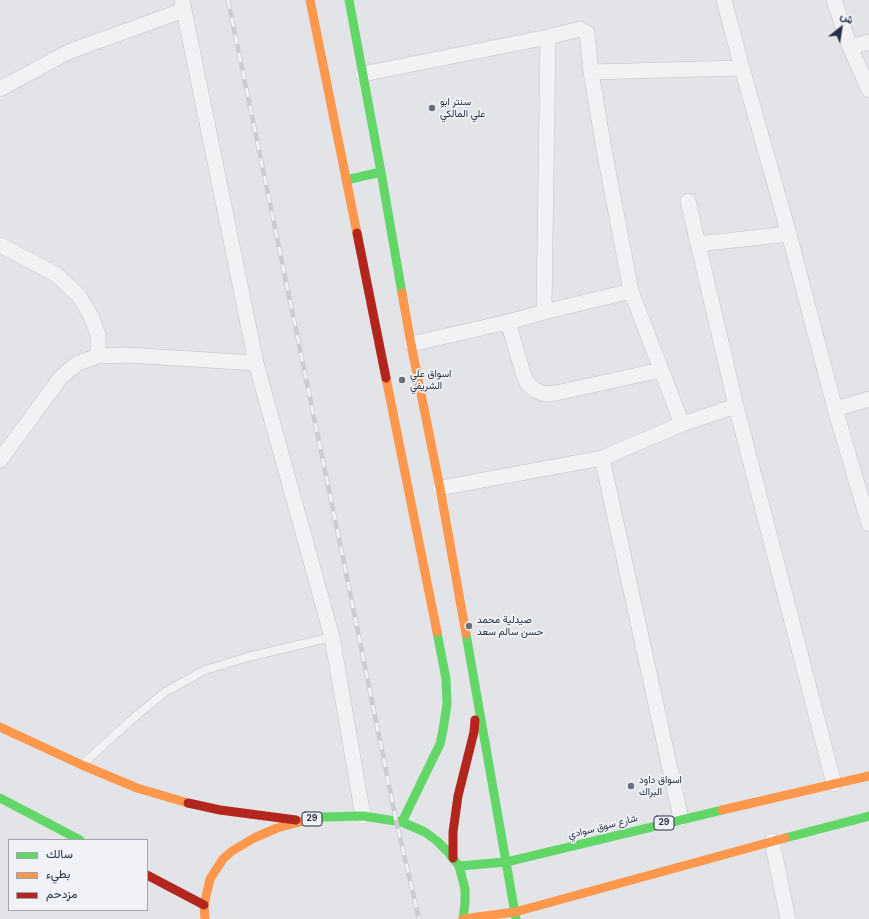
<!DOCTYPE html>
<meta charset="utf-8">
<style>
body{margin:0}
#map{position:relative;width:869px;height:919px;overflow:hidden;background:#e2e4e8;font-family:"DM Sans",Vazirmatn,sans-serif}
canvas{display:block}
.legend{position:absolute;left:8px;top:839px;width:140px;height:72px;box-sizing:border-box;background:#f0f2f7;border:1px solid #a0a4af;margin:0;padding:5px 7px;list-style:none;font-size:12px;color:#272f42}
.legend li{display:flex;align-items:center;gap:8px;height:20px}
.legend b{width:20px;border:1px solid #a0a4af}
.north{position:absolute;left:821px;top:8px;width:40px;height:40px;-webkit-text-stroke:3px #f0f2f7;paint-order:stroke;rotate:30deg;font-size:11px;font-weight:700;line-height:16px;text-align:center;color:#272f42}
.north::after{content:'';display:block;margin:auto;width:14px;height:18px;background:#272f42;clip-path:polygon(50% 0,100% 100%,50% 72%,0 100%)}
</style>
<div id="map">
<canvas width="869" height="919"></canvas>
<ul class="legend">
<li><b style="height:5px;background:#63d668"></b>سالك</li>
<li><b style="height:5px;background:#ff974d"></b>بطيء</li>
<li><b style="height:5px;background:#b3261e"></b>مزدحم</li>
</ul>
<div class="north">ش</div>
</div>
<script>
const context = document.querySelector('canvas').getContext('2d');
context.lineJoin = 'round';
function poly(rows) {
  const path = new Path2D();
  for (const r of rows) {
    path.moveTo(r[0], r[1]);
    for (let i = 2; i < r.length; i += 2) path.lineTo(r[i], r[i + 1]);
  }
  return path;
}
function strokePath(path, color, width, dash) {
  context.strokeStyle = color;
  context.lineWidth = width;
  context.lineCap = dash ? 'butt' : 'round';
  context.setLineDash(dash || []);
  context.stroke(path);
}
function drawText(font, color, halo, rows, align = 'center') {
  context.font = font + ' "DM Sans",Vazirmatn,sans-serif';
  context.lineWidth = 3.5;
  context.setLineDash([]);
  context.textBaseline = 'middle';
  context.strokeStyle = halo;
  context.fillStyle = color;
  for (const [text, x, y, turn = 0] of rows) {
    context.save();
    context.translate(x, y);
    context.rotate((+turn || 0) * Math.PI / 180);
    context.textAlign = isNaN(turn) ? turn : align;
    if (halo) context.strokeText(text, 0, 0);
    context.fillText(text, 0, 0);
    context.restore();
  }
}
const lane = poly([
 [83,764,130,721,165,692,205,670,248,657,332,637]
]);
const street = poly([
 [182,0,256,363,332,637,363,816],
 [724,0,742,68,789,234,835,409,869,524],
 [834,0,850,47,869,90],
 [850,47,869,42],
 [591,72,742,68],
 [363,74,548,37,580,29,587,33,591,72,605,155,631,291,682,424],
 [0,89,68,52,184,10],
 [688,201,736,406,834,784],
 [698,244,789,234],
 [0,245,57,275,79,296,91,316,98,335,98,356],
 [544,312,548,37],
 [508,322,523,373,527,383,535,390,545,394,556,393,661,370],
 [411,344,508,322,544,312,631,291],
 [835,409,869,399],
 [602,458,681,819],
 [0,460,61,377,78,363,98,356,128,355,256,363],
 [440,488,602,458,682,424,736,406],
 [772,841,788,919]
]);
strokePath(lane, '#c0c2c6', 9);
strokePath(street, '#c0c2c6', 16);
strokePath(lane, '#f2f2f4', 8);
strokePath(street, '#f2f2f4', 15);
strokePath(poly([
 [349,0,381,172,402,293],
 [346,180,381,172],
 [466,634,516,919],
 [0,798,80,840],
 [307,820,323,817,363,816,402,822,425,832,437,841,447,851,459,866,465,889,465,903,463,919],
 [402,822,440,744,443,730,447,704,446,679,437,632],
 [785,838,869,816],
 [459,866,506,862,722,810]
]), '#63d668', 9);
strokePath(poly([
 [310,0,357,233],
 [402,293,411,344,440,488,466,634],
 [386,378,437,632],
 [0,727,82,765,137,788,188,803],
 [722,810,869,776],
 [205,919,204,905,210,879,223,859,232,851,254,838,277,828,307,820],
 [463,919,515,912,785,838]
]), '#ff974d', 9);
strokePath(poly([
 [357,233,386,378],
 [188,803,220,810,296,820],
 [453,858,453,832,458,796,474,732,475,720],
 [147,875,204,905]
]), '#b3261e', 9);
const rail = poly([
 [228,0,344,563,396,820,419,919]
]);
strokePath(rail, '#cbcccf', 4.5);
strokePath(rail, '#f0f2f7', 3, [9]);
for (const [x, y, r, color] of [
 [432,108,4,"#686e7c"],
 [402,380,4,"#686e7c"],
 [469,626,4,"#686e7c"],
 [631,786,4,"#686e7c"]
]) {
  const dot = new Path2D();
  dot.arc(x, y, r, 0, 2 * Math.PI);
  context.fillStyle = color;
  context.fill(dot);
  strokePath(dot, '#f0f2f7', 1.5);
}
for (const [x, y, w] of [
 [312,819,20],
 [664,823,20]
]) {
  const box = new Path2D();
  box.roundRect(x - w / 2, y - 7, w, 14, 3);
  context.fillStyle = '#f0f2f7';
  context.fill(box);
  strokePath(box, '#272f42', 1);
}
drawText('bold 9px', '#272f42', null, [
 ["29",312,819],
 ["29",664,823]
]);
drawText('10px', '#272f42', '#f0f2f7', [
 ["سنتر ابو",440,102],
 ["علي المالكي",440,114],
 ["اسواق علي",410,374],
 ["الشريفي",410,386],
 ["صيدلية محمد",477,620],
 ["حسن سالم سعد",477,632],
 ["اسواق داود",639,780],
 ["البراك",639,792]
], 'left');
drawText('10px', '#272f42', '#f0f2f7', [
 ["شارع سوق سوادي",603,827,-14]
]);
</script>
